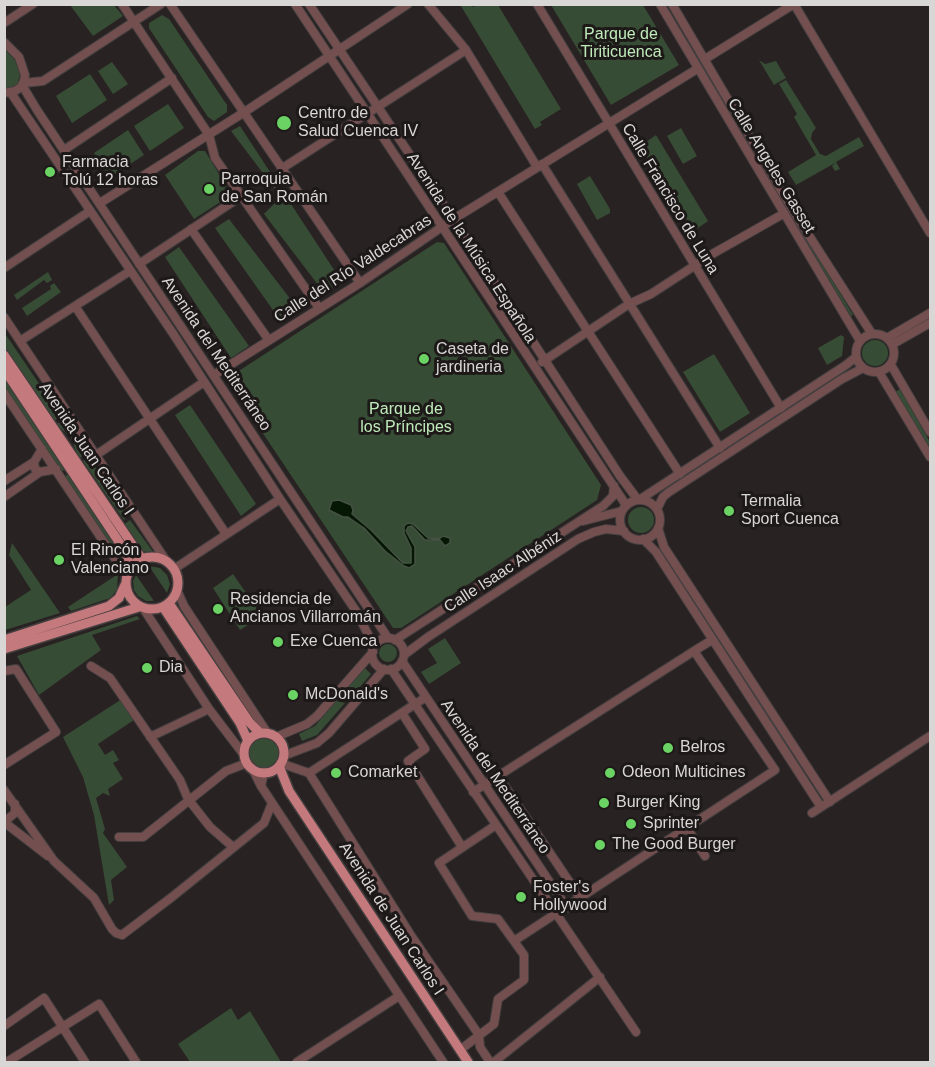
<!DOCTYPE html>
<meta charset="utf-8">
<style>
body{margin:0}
#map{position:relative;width:935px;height:1067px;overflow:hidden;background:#282222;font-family:Helvetica,sans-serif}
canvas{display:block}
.frame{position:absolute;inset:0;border:6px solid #d9d6d6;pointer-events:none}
</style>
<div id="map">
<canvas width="935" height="1067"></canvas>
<div class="frame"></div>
</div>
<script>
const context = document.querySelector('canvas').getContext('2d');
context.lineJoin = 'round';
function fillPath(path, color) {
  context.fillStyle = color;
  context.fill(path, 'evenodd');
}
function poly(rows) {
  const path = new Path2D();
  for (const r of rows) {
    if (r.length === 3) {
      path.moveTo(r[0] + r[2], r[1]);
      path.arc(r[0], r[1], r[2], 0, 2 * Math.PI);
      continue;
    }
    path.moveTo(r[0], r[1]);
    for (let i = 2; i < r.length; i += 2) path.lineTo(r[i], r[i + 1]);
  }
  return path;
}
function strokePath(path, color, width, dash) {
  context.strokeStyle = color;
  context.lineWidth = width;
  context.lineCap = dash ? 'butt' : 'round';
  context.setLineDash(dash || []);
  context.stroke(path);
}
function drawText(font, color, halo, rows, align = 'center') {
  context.font = font + ' Helvetica,sans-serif';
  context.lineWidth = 6;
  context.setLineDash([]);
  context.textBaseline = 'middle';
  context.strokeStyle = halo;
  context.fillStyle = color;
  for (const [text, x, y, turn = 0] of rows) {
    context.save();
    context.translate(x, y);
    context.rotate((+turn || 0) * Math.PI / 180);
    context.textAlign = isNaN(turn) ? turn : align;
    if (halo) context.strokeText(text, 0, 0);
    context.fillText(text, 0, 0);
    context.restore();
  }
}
fillPath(poly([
 [464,4,471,5,473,7,477,5,498,5,561,109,540,122,542,125,535,129,461,6],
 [70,5,114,5,123,16,93,36],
 [551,5,643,5,679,65,611,105],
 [162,15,169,19,227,105,227,112,214,121,208,117,149,28,149,23],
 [4,49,15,60,20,75,17,86,9,89,5,89],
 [759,60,765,64,776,61,786,78,774,85],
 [112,62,128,84,113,94,98,71],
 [90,74,107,100,72,123,56,96],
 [786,80,816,128,812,133,811,139,820,154,826,156,859,137,864,146,836,162,840,169,835,171,832,166,835,163,796,185,788,172,816,155,794,117,797,114,779,84],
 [716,87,778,191,775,193,713,88],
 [168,104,184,128,150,151,134,126],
 [240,126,342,282,325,294,264,214,281,197,231,131],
 [681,128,697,156,683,164,667,136],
 [128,130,144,155,110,177,94,153],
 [656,135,708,221,694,231,680,210,676,212,650,172,655,169,639,147],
 [198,151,205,151,230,192,228,197,194,219,165,175],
 [590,176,610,209,610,213,597,220,577,184],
 [229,219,298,309,280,320,215,228],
 [802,230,853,315,851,316,800,232],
 [437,242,444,243,601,485,597,500,401,628,393,628,230,384,231,376],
 [179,247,249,346,231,358,165,257],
 [48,272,52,280,47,283,44,280,17,300,14,295],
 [54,283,61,292,27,316,22,308,51,289,50,286],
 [4,332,61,416,52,422,5,349],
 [841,335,844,337,842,356,827,365,818,348],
 [875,353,13],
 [714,354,750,413,720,432,683,372],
 [4,376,68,467,61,472,5,388],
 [900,389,930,442,930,449,895,392],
 [190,405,256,504,241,516,175,415],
 [65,420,88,454,79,458,71,438,56,424],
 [89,457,129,514,124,520,83,461],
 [69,474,117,545,112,549,63,477],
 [641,520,13],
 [130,520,154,553,141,551,122,526],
 [12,543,60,613,5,630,5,607,31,590,9,555],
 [149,566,160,568,167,575,170,584,167,593],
 [118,574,117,590,110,598,71,611,68,607],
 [233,574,262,616,240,630,213,588],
 [136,575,154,601,146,601,138,596,134,590,133,581],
 [137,616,140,619,92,635,101,650,39,695,17,656],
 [445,638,461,663,429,684,421,672,437,663,428,649],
 [388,653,9],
 [365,668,371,674,348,701,339,698],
 [122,699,134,720,98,744,105,755,113,750,119,760,113,763,123,779,108,789,110,796,103,793,96,798,105,829,103,833,127,867,111,880,114,900,109,905,94,815,83,777,63,737],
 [336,701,345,703,317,735,302,741,299,734,315,726],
 [264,753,15],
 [231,1008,238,1020,250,1011,281,1062,190,1062,178,1044]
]), '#374c35');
const water = poly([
 [339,500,351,505,353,510,352,514,371,530,403,563,411,563,411,548,404,533,404,526,408,523,413,524,428,538,439,539,443,536,450,538,450,543,445,546,440,540,425,540,412,526,408,527,406,531,415,547,415,564,409,568,404,566,385,551,364,528,348,517,343,517,329,510,332,501,339,500]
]);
fillPath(water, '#041804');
strokePath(water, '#445143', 1.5);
const minor = poly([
 [122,4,209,135,215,158,319,308],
 [170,4,360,283],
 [295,4,626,505],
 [309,4,465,237,620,476,638,500],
 [428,4,466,50,537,167],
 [537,4,781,408],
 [660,4,860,341],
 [672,4,792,209,872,334],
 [794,4,930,233],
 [4,23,33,4],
 [4,42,19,57,25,75,24,81,21,87,15,91,4,93],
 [705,59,794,4],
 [24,83,43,81,161,4],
 [22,85,37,110,388,638],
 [11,93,174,335,280,499,356,611,374,646],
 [64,150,172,78],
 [542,164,720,448],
 [281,169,466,50],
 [498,192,680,474],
 [100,203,243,113,408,4],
 [191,229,268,339],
 [139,264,240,197],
 [4,268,90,211],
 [75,306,226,534],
 [4,317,167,562],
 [875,353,19],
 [887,338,930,313],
 [20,341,130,271],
 [893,344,930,323],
 [542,362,629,304,651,294,714,253,783,214],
 [891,365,930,432],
 [879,372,930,457],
 [214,375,360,283,452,220,697,69],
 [4,393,126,575],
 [42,449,34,462,35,469,40,472,56,469],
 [96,455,204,382],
 [4,481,34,462],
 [4,497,40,472],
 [639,500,846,365,856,357],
 [640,520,20],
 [657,509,663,497,669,492,842,379,863,368],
 [583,521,622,511],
 [658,528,664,547,830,802],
 [643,539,656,552,821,807],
 [174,569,280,499],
 [177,590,184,606,268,734],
 [143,608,209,709,244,755],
 [388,654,16],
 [395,640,603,506,613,496,614,486],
 [694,651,712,640],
 [404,655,428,637,578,539,594,532,606,529,624,531],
 [402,661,567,908],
 [91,666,110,678,180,780,188,799,210,827,233,847],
 [391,669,636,1032],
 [4,671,16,669,56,732,4,765],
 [402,713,425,749,408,761,462,847],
 [150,737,209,709],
 [276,737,307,724,317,716,373,652],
 [283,756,317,743,329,733,384,669],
 [280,763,309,773,426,697],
 [252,768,261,786,443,1062],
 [309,773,410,934,479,1035,480,1047,490,1062],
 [498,776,581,899],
 [261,786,264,772],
 [4,790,54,861,94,898,112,929,116,933,122,935,172,897,264,823,272,803],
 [473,792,694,651,775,770,514,941],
 [812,813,930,736],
 [4,822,48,856],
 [4,822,15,813,15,804],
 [687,828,705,856],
 [119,837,143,837,226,771,247,763],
 [4,1026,44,998,85,1062],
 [460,1050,494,1024,498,999,524,980,524,955,498,919,472,916,439,863,496,825],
 [7,1062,99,1004,136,1062],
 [297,1062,399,996],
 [494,1062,600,977]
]);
const major = poly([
 [4,355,142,559],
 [4,369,119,542,127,556,130,568],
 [152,583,26],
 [169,603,250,723,260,733],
 [163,607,240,723,248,741],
 [4,640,109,606,119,598,125,585],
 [4,649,139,607],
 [264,753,20],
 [279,766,289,791,468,1062]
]);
strokePath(minor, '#443f3f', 10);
strokePath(major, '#443f3f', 12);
strokePath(minor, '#744f50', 8);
strokePath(major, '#c4797c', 9);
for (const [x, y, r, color] of [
 [284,123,8,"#6bd363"],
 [50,172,6,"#6bd363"],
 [209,189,6,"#6bd363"],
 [424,359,6,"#6bd363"],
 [729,511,6,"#6bd363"],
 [59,560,6,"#6bd363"],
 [218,609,6,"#6bd363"],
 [278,642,6,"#6bd363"],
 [147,668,6,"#6bd363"],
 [293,695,6,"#6bd363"],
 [668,748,6,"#6bd363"],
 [336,773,6,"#6bd363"],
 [610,773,6,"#6bd363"],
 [604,803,6,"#6bd363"],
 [631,824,6,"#6bd363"],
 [600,845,6,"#6bd363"],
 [521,897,6,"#6bd363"]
]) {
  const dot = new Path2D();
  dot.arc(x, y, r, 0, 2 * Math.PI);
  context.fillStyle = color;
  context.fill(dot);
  strokePath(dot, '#1e1919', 2);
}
drawText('16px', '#bfebba', '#1e1919', [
 ["Parque de",621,35],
 ["Tiriticuenca",621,53],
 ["Parque de",406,410],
 ["los Príncipes",406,428]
]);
drawText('16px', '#d9d6d6', '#1e1919', [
 ["Centro de",298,114],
 ["Salud Cuenca IV",298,132],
 ["Farmacia",62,163],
 ["Tolú 12 horas",62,181],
 ["Parroquia",221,180],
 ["de San Román",221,198],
 ["Caseta de",436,350],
 ["jardineria",436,368],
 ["Termalia",741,502],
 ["Sport Cuenca",741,520],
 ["El Rincón",71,551],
 ["Valenciano",71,569],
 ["Residencia de",230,600],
 ["Ancianos Villarromán",230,618],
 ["Exe Cuenca",290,642],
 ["Dia",159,668],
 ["McDonald's",305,695],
 ["Belros",680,748],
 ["Comarket",348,773],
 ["Odeon Multicines",622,773],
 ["Burger King",616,803],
 ["Sprinter",643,824],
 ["The Good Burger",612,845],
 ["Foster's",533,888],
 ["Hollywood",533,906]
], 'left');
drawText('16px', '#d9d6d6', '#1e1919', [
 ["Calle Angeles Gasset",771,166,59],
 ["Calle Francisco de Luna",670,199,59],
 ["Avenida de la Música Española",471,248,57],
 ["Calle del Río Valdecabras",353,269,-33],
 ["Avenida del Mediterráneo",216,354,56],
 ["Avenida Juan Carlos I",86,449,56],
 ["Calle Isaac Albéniz",503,572,-33],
 ["Avenida del Mediterráneo",495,777,56],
 ["Avenida de Juan Carlos I",391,919,57]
]);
</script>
